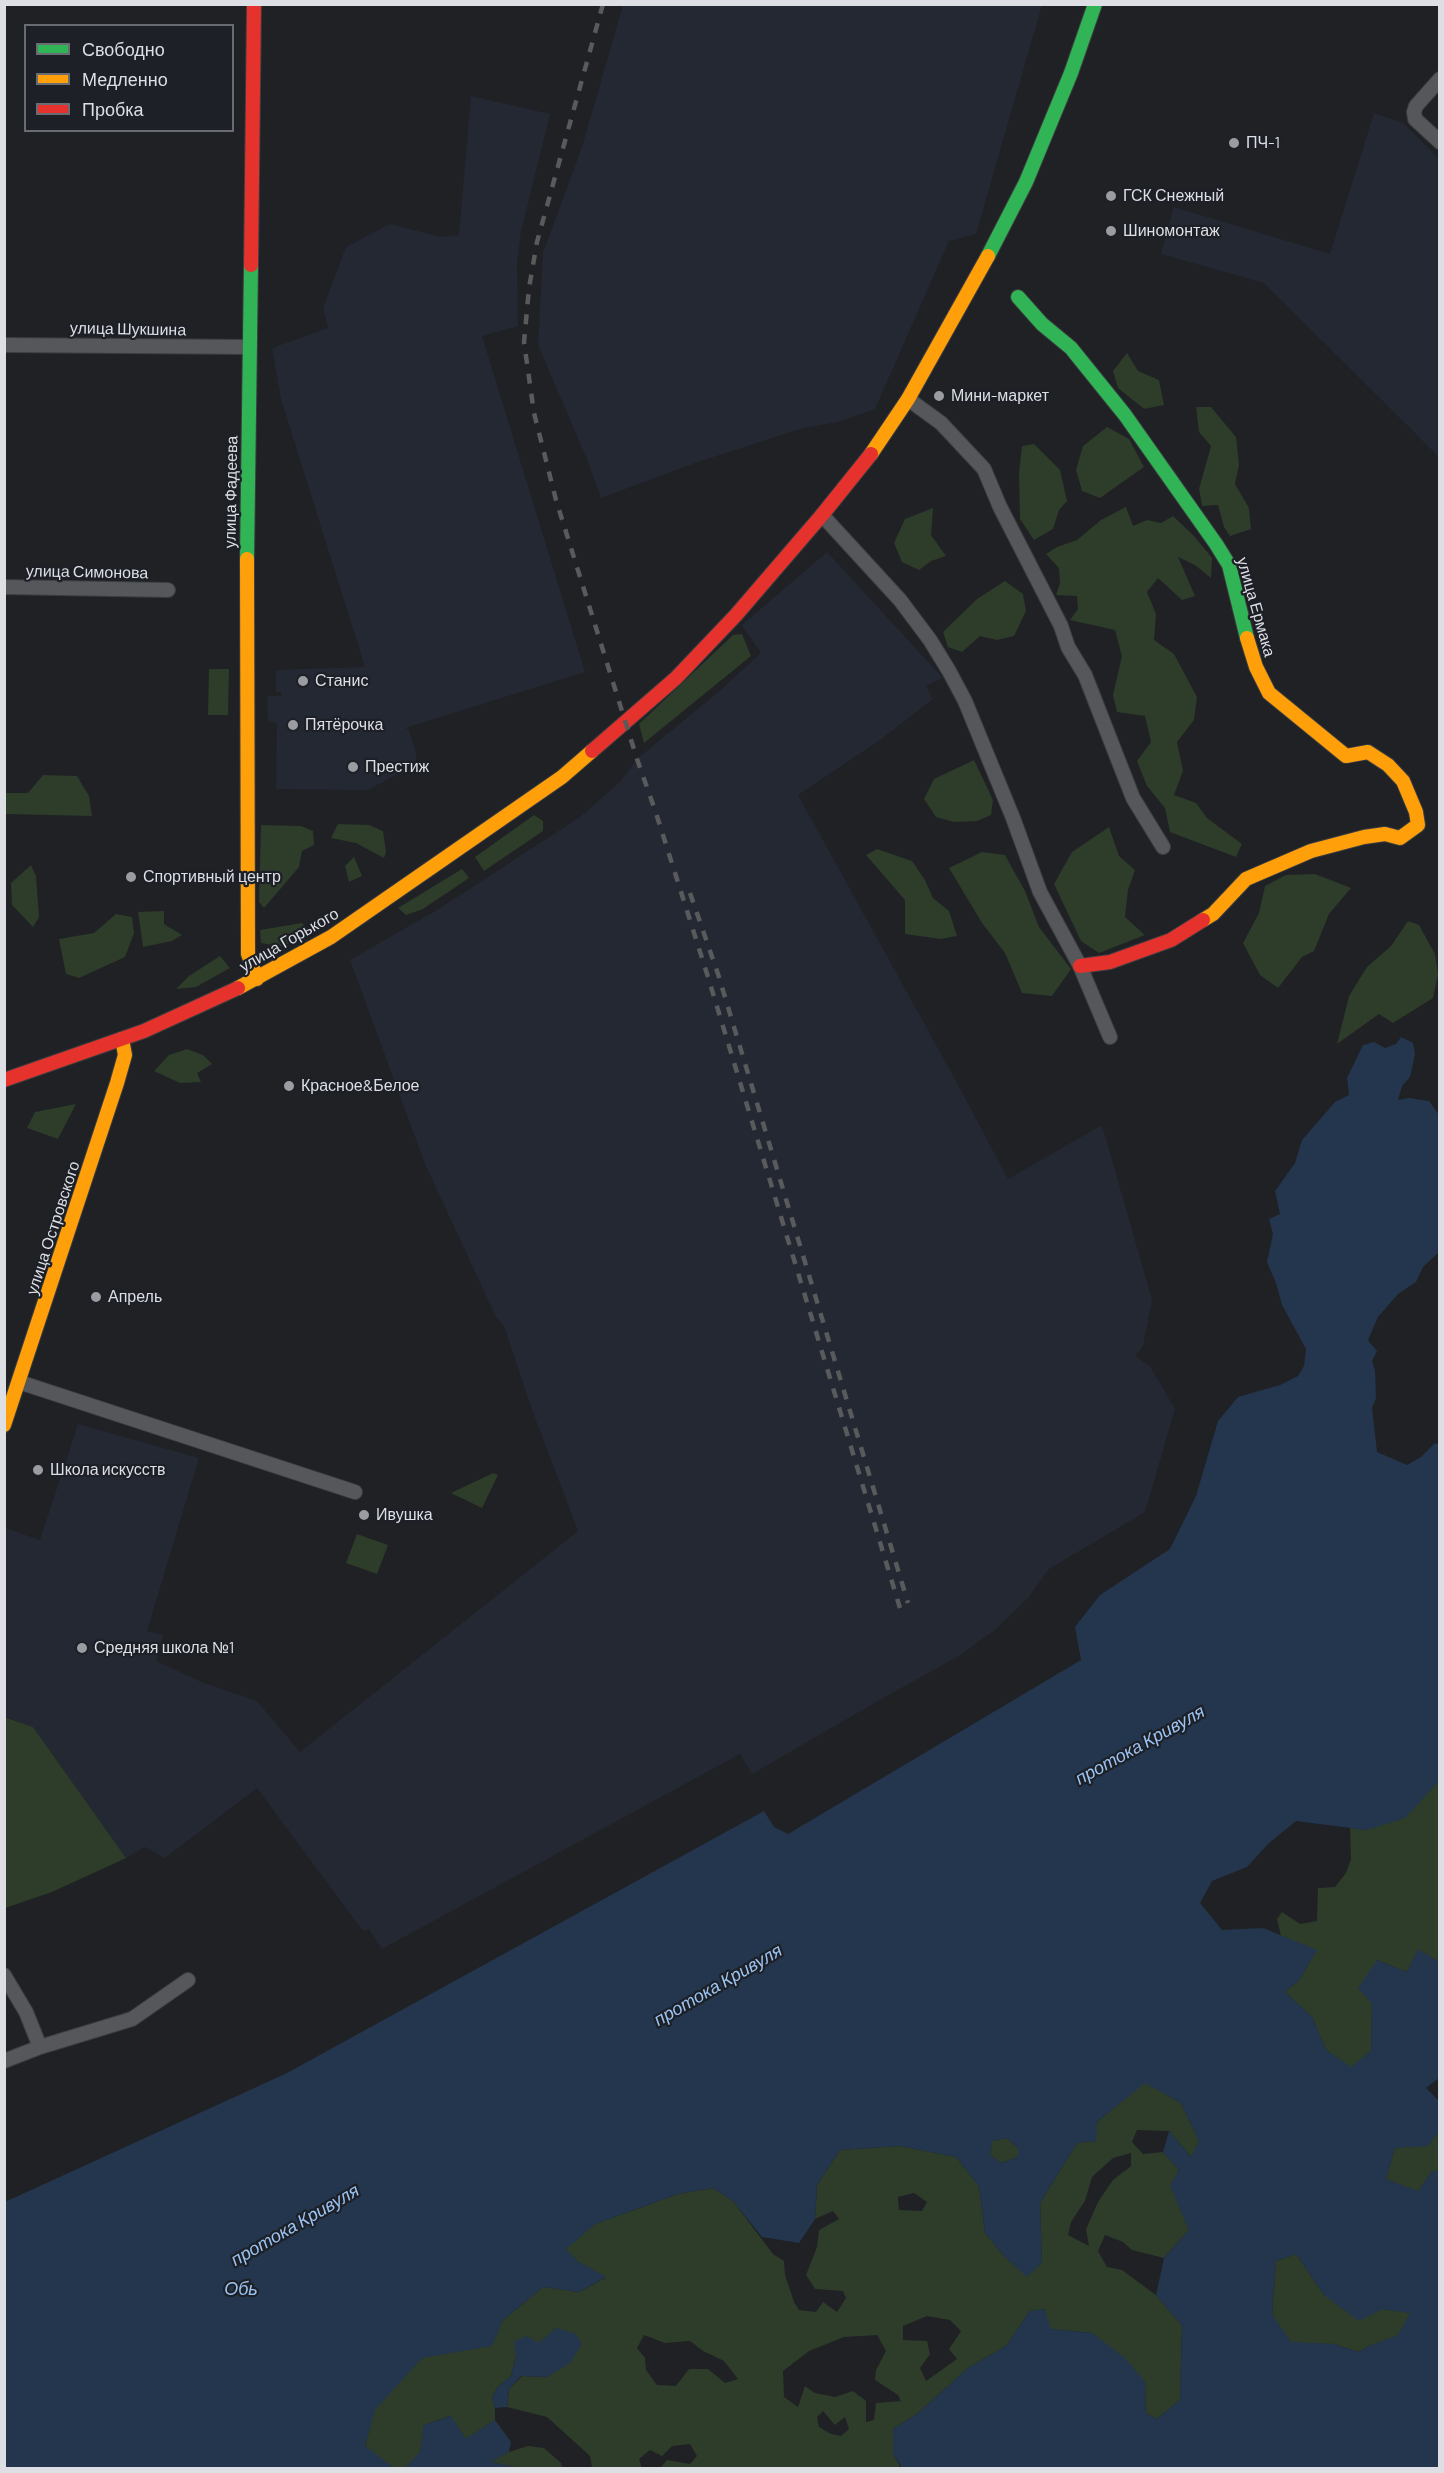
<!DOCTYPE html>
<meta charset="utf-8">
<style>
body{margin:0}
#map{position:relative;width:1444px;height:2473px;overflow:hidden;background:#1f2125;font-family:Barlow,sans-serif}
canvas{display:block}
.frame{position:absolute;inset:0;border:6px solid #dddfe4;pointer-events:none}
.legend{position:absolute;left:24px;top:24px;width:210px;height:108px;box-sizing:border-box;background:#1d2027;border:2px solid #6a6c73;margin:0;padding:8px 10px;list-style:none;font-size:18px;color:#dddfe4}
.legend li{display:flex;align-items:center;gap:12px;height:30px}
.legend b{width:30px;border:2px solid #6a6c73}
</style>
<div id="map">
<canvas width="1444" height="2473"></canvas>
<div class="frame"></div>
<ul class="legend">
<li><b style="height:8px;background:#30b455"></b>Свободно</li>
<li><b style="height:8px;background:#ff9f0a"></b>Медленно</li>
<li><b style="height:8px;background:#e5322d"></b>Пробка</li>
</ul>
</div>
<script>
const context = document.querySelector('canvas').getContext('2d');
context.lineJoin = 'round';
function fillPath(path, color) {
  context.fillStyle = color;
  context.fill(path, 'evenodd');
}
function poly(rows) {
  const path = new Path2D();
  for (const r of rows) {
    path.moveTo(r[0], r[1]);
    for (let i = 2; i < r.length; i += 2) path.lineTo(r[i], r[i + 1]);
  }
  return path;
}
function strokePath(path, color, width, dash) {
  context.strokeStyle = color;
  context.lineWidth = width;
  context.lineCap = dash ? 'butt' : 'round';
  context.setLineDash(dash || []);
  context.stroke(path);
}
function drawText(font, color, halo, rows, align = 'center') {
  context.font = font + ' Barlow,sans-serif';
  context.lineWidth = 4.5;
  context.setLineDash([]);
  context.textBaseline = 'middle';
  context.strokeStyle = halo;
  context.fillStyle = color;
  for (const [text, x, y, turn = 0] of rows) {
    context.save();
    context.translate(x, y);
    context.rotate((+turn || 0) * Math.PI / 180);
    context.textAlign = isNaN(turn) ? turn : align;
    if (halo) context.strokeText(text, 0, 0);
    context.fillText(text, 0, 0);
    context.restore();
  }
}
fillPath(poly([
 [623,5,1042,5,976,234,949,241,875,409,838,422,803,428,698,462,601,498,587,459,538,345,543,253,582,147],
 [471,96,550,114,521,232,517,261,518,326,482,336,585,672,405,728,409,730,416,753,416,764,368,790,276,789,277,724,268,720,267,696,281,696,281,692,276,692,276,670,365,667,281,399,272,348,328,328,323,308,346,247,390,224,441,237,459,235],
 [1374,113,1403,123,1439,159,1439,457,1264,283,1161,254,1174,207,1330,254],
 [827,552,943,678,926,686,933,699,880,740,798,795,956,1081,1008,1179,1102,1125,1152,1300,1143,1346,1135,1356,1150,1366,1175,1409,1145,1512,1049,1569,1028,1598,996,1629,959,1656,878,1701,752,1774,740,1754,382,1949,369,1929,363,1931,257,1788,165,1858,145,1847,126,1858,33,1727,5,1717,5,1528,40,1540,78,1424,199,1458,147,1631,163,1635,156,1661,204,1683,257,1701,300,1752,578,1531,532,1410,504,1326,496,1317,425,1164,350,960,437,910,580,817,620,782,637,759,717,693,761,653,742,625]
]), '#232833');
fillPath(poly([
 [1127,353,1138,371,1159,380,1164,405,1144,409,1118,388,1113,371],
 [1196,407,1211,407,1236,437,1239,465,1235,484,1249,508,1251,529,1230,536,1224,527,1218,505,1202,506,1199,489,1211,446,1199,432],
 [1107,427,1129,439,1144,467,1100,498,1082,491,1076,470,1083,446],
 [1034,444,1060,470,1067,501,1059,510,1053,529,1034,540,1020,519,1019,473,1022,446],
 [1126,507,1133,526,1147,520,1161,523,1173,516,1194,536,1212,558,1211,578,1195,565,1178,557,1195,596,1182,600,1158,578,1147,592,1156,614,1154,640,1174,654,1197,697,1194,720,1177,742,1183,771,1174,795,1196,803,1207,818,1242,844,1236,857,1170,832,1165,808,1147,786,1137,761,1151,742,1145,716,1117,712,1113,695,1122,656,1115,630,1070,620,1078,609,1077,596,1056,595,1060,583,1059,568,1046,554,1057,547,1077,540,1101,520],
 [933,508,931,535,946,556,931,561,919,570,902,562,894,543,905,519],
 [1005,581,1023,594,1026,611,1014,636,997,640,980,636,962,652,948,647,943,632,977,599],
 [742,634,751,656,644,743,639,724,733,635],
 [209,669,229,669,228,715,208,715],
 [974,760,993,800,991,815,977,821,954,822,936,817,924,799,934,779],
 [43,775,77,776,89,796,92,816,5,814,5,793,28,793],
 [534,815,543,821,543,831,484,871,475,857],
 [338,824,369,825,383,831,386,852,384,858,356,843,331,838],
 [261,825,301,826,313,831,314,845,302,851,299,867,264,908,259,902],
 [1109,827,1119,856,1135,870,1128,890,1125,917,1145,935,1099,953,1081,941,1054,884,1072,852],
 [877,849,912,861,925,880,933,898,949,911,957,936,941,939,905,934,905,900,866,855],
 [982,852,1005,855,1025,891,1039,927,1071,969,1052,996,1022,993,1005,953,982,923,949,868],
 [354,857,362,876,349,882,345,866],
 [31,865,36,876,39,917,33,927,12,905,11,883],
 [462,869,469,878,423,909,406,915,398,908],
 [1315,874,1351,888,1329,914,1314,951,1302,957,1278,988,1260,975,1243,943,1259,913,1265,886,1286,875],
 [164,911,164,924,182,935,172,941,143,947,138,912],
 [116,914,132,917,134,933,125,957,79,978,66,974,59,939,94,933],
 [1408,921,1419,925,1435,954,1438,974,1433,998,1393,1023,1379,1014,1337,1044,1349,996,1367,967,1391,946],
 [302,923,308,930,284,947,261,943,260,930],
 [220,956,230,968,196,987,176,989,189,976],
 [187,1049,203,1055,212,1064,197,1073,201,1082,180,1083,154,1071,169,1055],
 [76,1104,58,1139,27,1128,35,1112],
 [493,1473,498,1475,482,1508,451,1493],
 [357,1534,388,1545,377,1574,346,1563],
 [4,1717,33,1727,126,1858,52,1892,5,1908],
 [1439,1781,1439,1962,1418,1950,1407,1972,1377,1960,1372,2004,1371,2051,1351,2068,1326,2050,1312,2017,1285,1992,1299,1980,1316,1951,1281,1936,1277,1919,1282,1912,1300,1924,1317,1921,1318,1888,1335,1887,1346,1873,1351,1859,1350,1828,1366,1830],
 [1145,2082,1181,2103,1199,2141,1192,2158,1169,2131,1137,2130,1132,2142,1143,2154,1163,2152,1179,2170,1171,2186,1189,2230,1164,2258,1132,2250,1123,2242,1105,2235,1098,2251,1107,2267,1122,2270,1156,2295,1182,2326,1180,2400,1157,2419,1146,2413,1145,2382,1092,2333,1050,2329,1044,2309,1030,2311,1006,2346,968,2368,917,2414,893,2429,893,2454,900,2466,899,2468,660,2468,667,2460,690,2464,697,2456,690,2444,672,2446,662,2456,650,2450,639,2459,642,2468,592,2468,590,2456,547,2417,507,2407,509,2389,522,2376,548,2377,539,2343,516,2356,511,2376,497,2388,492,2398,495,2408,495,2420,466,2440,450,2416,424,2425,420,2453,405,2468,394,2468,365,2447,374,2410,421,2357,491,2346,503,2320,543,2287,579,2292,605,2278,577,2261,565,2249,595,2224,678,2194,713,2188,733,2201,773,2254,784,2261,785,2275,794,2302,799,2310,816,2312,823,2302,837,2312,846,2298,843,2291,815,2289,806,2275,817,2247,819,2230,839,2219,833,2211,815,2219,817,2185,840,2150,900,2146,956,2157,979,2186,985,2233,1005,2257,1027,2276,1042,2262,1040,2203,1077,2143,1096,2141,1096,2123],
 [1131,2153,1131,2166,1113,2180,1098,2202,1086,2229,1089,2246,1068,2235,1071,2222,1085,2201,1092,2177,1113,2158],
 [914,2193,927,2202,922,2211,899,2210,898,2197],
 [927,2316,950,2320,961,2331,949,2349,957,2359,926,2381,920,2368,930,2354,927,2341,903,2340,903,2326],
 [644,2335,665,2343,690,2341,703,2351,724,2361,738,2379,725,2383,708,2369,689,2369,676,2386,657,2385,646,2370,645,2358,637,2348],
 [877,2335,886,2351,876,2370,875,2380,898,2395,901,2401,876,2403,874,2420,866,2422,866,2401,853,2391,835,2397,815,2393,805,2386,798,2407,784,2397,783,2371,809,2351,844,2337],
 [823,2411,835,2425,845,2417,849,2429,841,2436,831,2434,819,2427,817,2417],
 [1439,2131,1439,2171,1432,2171,1418,2192,1386,2179,1395,2148,1427,2145],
 [1007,2138,1018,2148,1018,2157,1001,2163,990,2155,992,2141],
 [1296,2254,1324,2295,1383,2309,1411,2313,1398,2336,1369,2346,1359,2352,1334,2344,1291,2343,1272,2315,1276,2261],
 [528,2446,544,2448,561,2463,562,2468,519,2468,490,2462,509,2452]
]), '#2e3c2a');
fillPath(poly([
 [1401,1037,1413,1043,1415,1054,1410,1077,1402,1086,1398,1100,1409,1098,1429,1101,1439,1115,1439,1252,1423,1267,1416,1282,1398,1294,1378,1317,1368,1340,1377,1351,1372,1361,1375,1370,1376,1398,1372,1408,1377,1452,1407,1465,1421,1457,1434,1444,1439,1443,1439,1781,1405,1818,1366,1830,1296,1821,1269,1843,1247,1867,1212,1881,1200,1903,1222,1930,1263,1928,1317,1950,1299,1980,1285,1992,1312,2017,1326,2050,1351,2067,1371,2051,1372,2004,1358,1988,1377,1960,1407,1972,1418,1949,1439,1962,1439,2078,1426,2088,1439,2101,1439,2131,1428,2146,1395,2148,1386,2179,1418,2191,1432,2171,1439,2171,1439,2468,902,2468,893,2454,893,2429,917,2414,968,2368,1006,2346,1030,2311,1044,2309,1051,2329,1092,2333,1125,2358,1145,2382,1146,2413,1157,2419,1180,2400,1182,2326,1156,2295,1164,2258,1189,2230,1170,2186,1179,2170,1163,2152,1169,2131,1191,2157,1199,2141,1181,2103,1145,2083,1097,2122,1096,2141,1077,2143,1040,2203,1042,2262,1027,2277,1005,2257,985,2233,979,2186,956,2157,900,2146,840,2150,817,2185,815,2219,799,2243,762,2237,733,2201,713,2188,678,2194,595,2224,566,2249,577,2261,606,2277,579,2292,543,2287,503,2320,492,2346,422,2358,375,2410,365,2446,394,2468,5,2468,5,2202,287,2073,764,1811,774,1827,788,1834,1081,1660,1075,1627,1100,1595,1170,1549,1196,1496,1218,1421,1238,1397,1280,1385,1298,1376,1304,1366,1306,1349,1282,1305,1276,1283,1267,1262,1273,1234,1269,1219,1280,1214,1275,1191,1295,1163,1302,1140,1335,1102,1349,1095,1347,1078,1363,1045,1374,1042,1385,1048,1396,1044],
 [1007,2138,1018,2148,1018,2157,1001,2163,990,2155,992,2141],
 [1296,2254,1324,2295,1359,2321,1383,2309,1410,2313,1398,2335,1369,2346,1359,2352,1334,2344,1291,2342,1272,2314,1276,2261],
 [556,2328,576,2334,582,2344,570,2363,547,2377,521,2376,509,2389,507,2407,495,2408,492,2398,497,2388,511,2376,516,2356,514,2342,527,2336,539,2343],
 [451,2416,466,2439,495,2420,511,2442,509,2452,491,2462,519,2468,405,2468,420,2452,424,2425]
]), '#23364d');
const street = poly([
 [1440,79,1416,106,1414,112,1415,119,1440,142],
 [4,345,250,347],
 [908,399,941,423,984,469,1000,507,1061,626,1068,647,1085,675,1133,798,1163,847],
 [822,515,900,600,930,640,949,671,965,701,1013,818,1040,892,1080,966,1110,1037],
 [4,587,168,590],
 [19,1382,355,1492],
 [4,1975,26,2012,40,2047],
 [4,2061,40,2047,132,2019,188,1980]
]);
const fast = poly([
 [988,256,1026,182,1071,73,1095,4],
 [1018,297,1042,324,1071,348,1125,415,1216,544,1229,565,1247,638],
 [247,559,251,265]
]);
const slow = poly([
 [871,454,908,399,988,256],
 [247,559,248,954,257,979],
 [1203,920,1213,914,1246,879,1311,851,1364,837,1385,834,1400,838,1418,825,1416,812,1403,781,1388,765,1368,752,1346,756,1269,693,1256,667,1247,638],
 [238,988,331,937,562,777,592,751],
 [4,1425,117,1083,125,1055,122,1039]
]);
const jam = poly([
 [251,265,254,4],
 [592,751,676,678,736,615,822,515,871,454],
 [1080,966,1110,962,1171,940,1203,920],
 [4,1080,144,1031,238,988]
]);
strokePath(street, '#3b3d40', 16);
strokePath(fast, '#3b3d40', 16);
strokePath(slow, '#3b3d40', 16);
strokePath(jam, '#3b3d40', 16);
strokePath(street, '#55575a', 14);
strokePath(fast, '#30b455', 14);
strokePath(slow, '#ff9f0a', 14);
strokePath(jam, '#e5322d', 14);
strokePath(poly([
 [603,4,537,242,529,288,524,342,534,413,556,500,637,759,656,813,708,977,900,1608],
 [690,893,718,974,908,1603]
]), '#585a5c', 4.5, [10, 10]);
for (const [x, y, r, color] of [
 [1234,143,6,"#9a9ca1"],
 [1111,196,6,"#9a9ca1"],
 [1111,231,6,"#9a9ca1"],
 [939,396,6,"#9a9ca1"],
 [303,681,6,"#9a9ca1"],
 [293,725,6,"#9a9ca1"],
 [353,767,6,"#9a9ca1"],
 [131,877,6,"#9a9ca1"],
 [289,1086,6,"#9a9ca1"],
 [96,1297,6,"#9a9ca1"],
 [38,1470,6,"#9a9ca1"],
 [364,1515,6,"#9a9ca1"],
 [82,1648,6,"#9a9ca1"]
]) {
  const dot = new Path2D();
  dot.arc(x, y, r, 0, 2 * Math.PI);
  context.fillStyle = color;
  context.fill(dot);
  strokePath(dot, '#1d2027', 2);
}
drawText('16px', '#dddfe4', '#1d2027', [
 ["ПЧ-1",1246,143],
 ["ГСК Снежный",1123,196],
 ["Шиномонтаж",1123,231],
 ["Мини-маркет",951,396],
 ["Станис",315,681],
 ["Пятёрочка",305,725],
 ["Престиж",365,767],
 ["Спортивный центр",143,877],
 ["Красное&Белое",301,1086],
 ["Апрель",108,1297],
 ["Школа искусств",50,1470],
 ["Ивушка",376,1515],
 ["Средняя школа №1",94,1648]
], 'left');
drawText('16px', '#dddfe4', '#1d2027', [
 ["улица Шукшина",128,329,1],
 ["улица Фадеева",231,492,-89],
 ["улица Симонова",87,572,1],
 ["улица Ермака",1256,607,74],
 ["улица Горького",289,940,-30],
 ["улица Островского",53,1228,-72]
]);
drawText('italic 18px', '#9ac3f2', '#1d2027', [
 ["протока Кривуля",1140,1745,-29],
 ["протока Кривуля",718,1985,-30],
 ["протока Кривуля",295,2225,-30],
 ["Обь",241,2289]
]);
</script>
